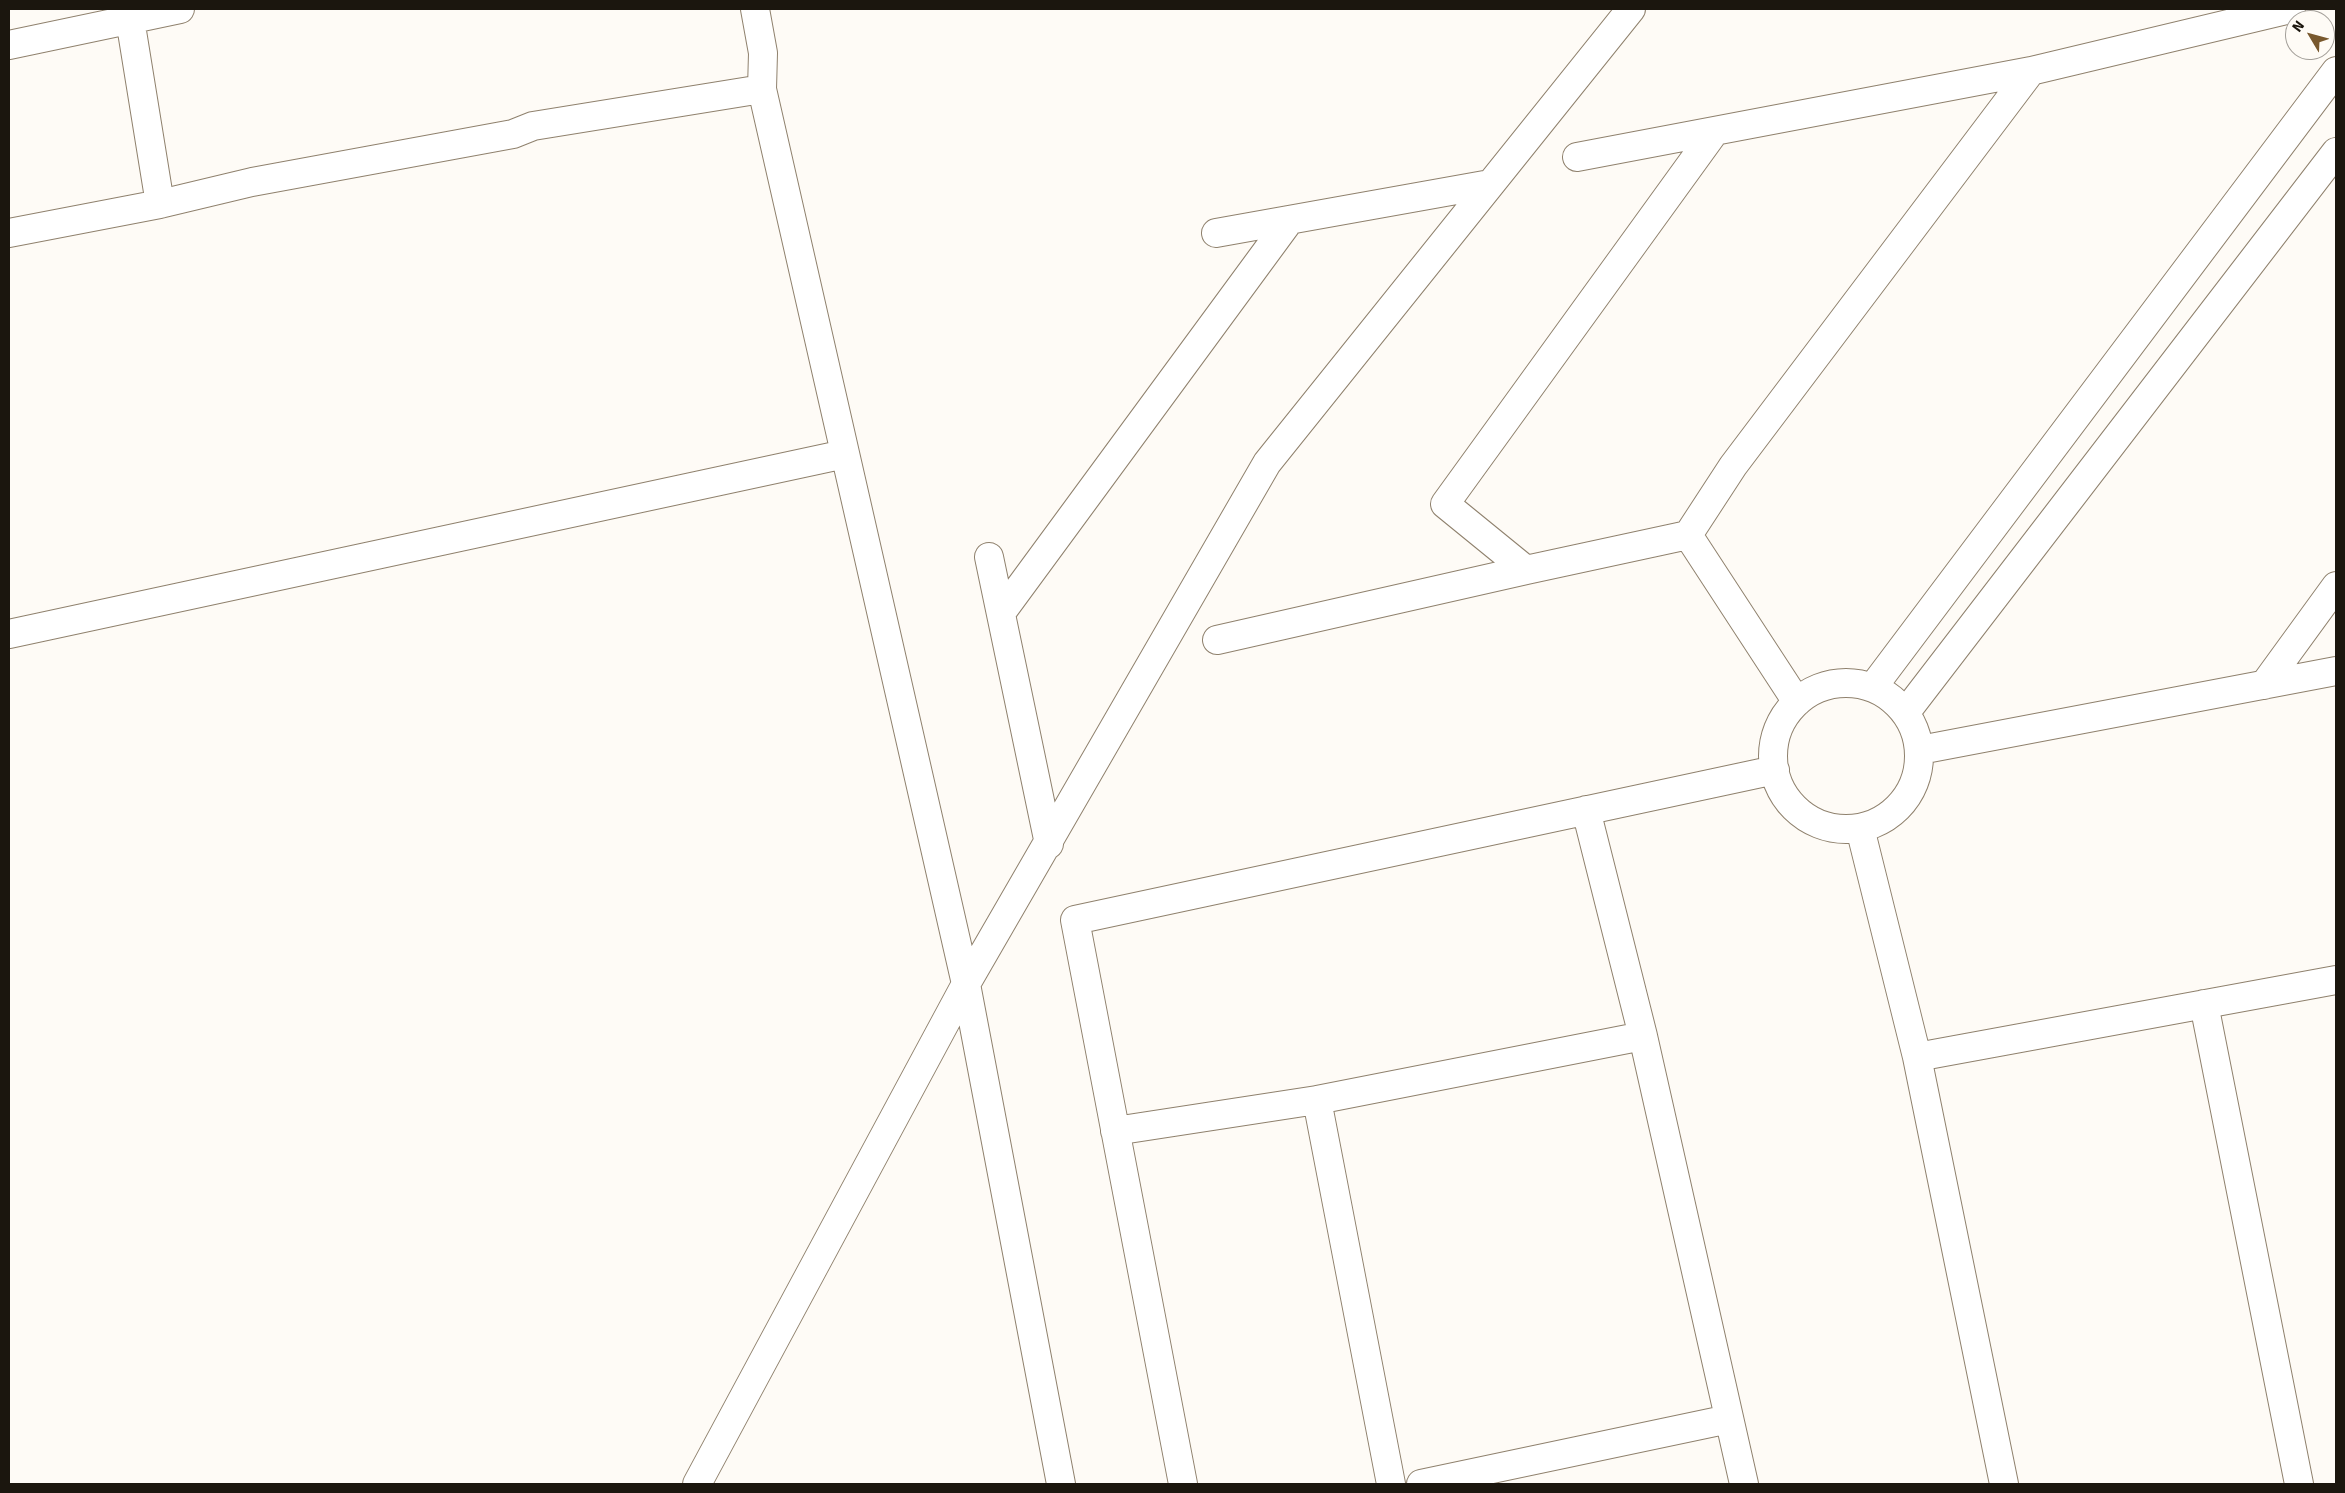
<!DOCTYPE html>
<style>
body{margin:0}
#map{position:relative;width:2345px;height:1493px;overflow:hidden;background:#fefbf6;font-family:Signika,sans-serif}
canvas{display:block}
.frame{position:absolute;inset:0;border:10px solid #1b160e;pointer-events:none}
.north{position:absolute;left:2285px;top:10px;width:50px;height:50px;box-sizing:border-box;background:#fefbf6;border:1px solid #a39f99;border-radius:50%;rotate:307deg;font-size:14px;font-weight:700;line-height:20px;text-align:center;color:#1b160e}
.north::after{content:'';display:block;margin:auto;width:18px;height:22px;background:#78582e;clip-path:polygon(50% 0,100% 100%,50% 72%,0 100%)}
</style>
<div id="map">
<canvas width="2345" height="1493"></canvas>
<div class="frame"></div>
<div class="north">N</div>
</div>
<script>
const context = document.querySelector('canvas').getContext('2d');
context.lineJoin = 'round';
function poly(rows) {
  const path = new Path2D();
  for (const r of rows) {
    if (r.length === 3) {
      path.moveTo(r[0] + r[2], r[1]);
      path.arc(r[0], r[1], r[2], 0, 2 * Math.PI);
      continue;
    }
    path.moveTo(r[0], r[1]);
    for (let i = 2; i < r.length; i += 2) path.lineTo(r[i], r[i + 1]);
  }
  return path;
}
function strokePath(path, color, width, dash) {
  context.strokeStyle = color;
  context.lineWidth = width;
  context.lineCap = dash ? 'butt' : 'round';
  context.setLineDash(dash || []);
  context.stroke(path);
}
const minor = poly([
 [755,9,763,53,762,89,966,984,1061,1484],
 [130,19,160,204],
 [9,45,180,9],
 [2031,71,2291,9],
 [1577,157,2031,71,1733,466,1688,535,1797,702],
 [9,233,160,204,252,182,513,134,533,126,762,89],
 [1216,233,1490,184],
 [1688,535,1526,570,1445,504,1715,131],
 [989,557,1049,844],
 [1001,613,1289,221],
 [9,634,845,454],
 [1217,640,1526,570],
 [1846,756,73],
 [2264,685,2336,586],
 [1873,687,2336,71],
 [1906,712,2336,152],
 [1920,750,2336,671],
 [1586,810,1643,1036],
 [1860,828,1917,1057,2336,980],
 [2204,1004,2299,1484],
 [1917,1057,2004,1484],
 [1317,1100,1643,1036,1744,1484],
 [1115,1131,1317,1100,1391,1484],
 [697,1484,966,984,1267,463,1631,9],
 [1183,1484,1075,920,1775,770],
 [1421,1484,1729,1419]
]);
strokePath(minor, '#8f816d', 30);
strokePath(minor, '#fff', 28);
</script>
